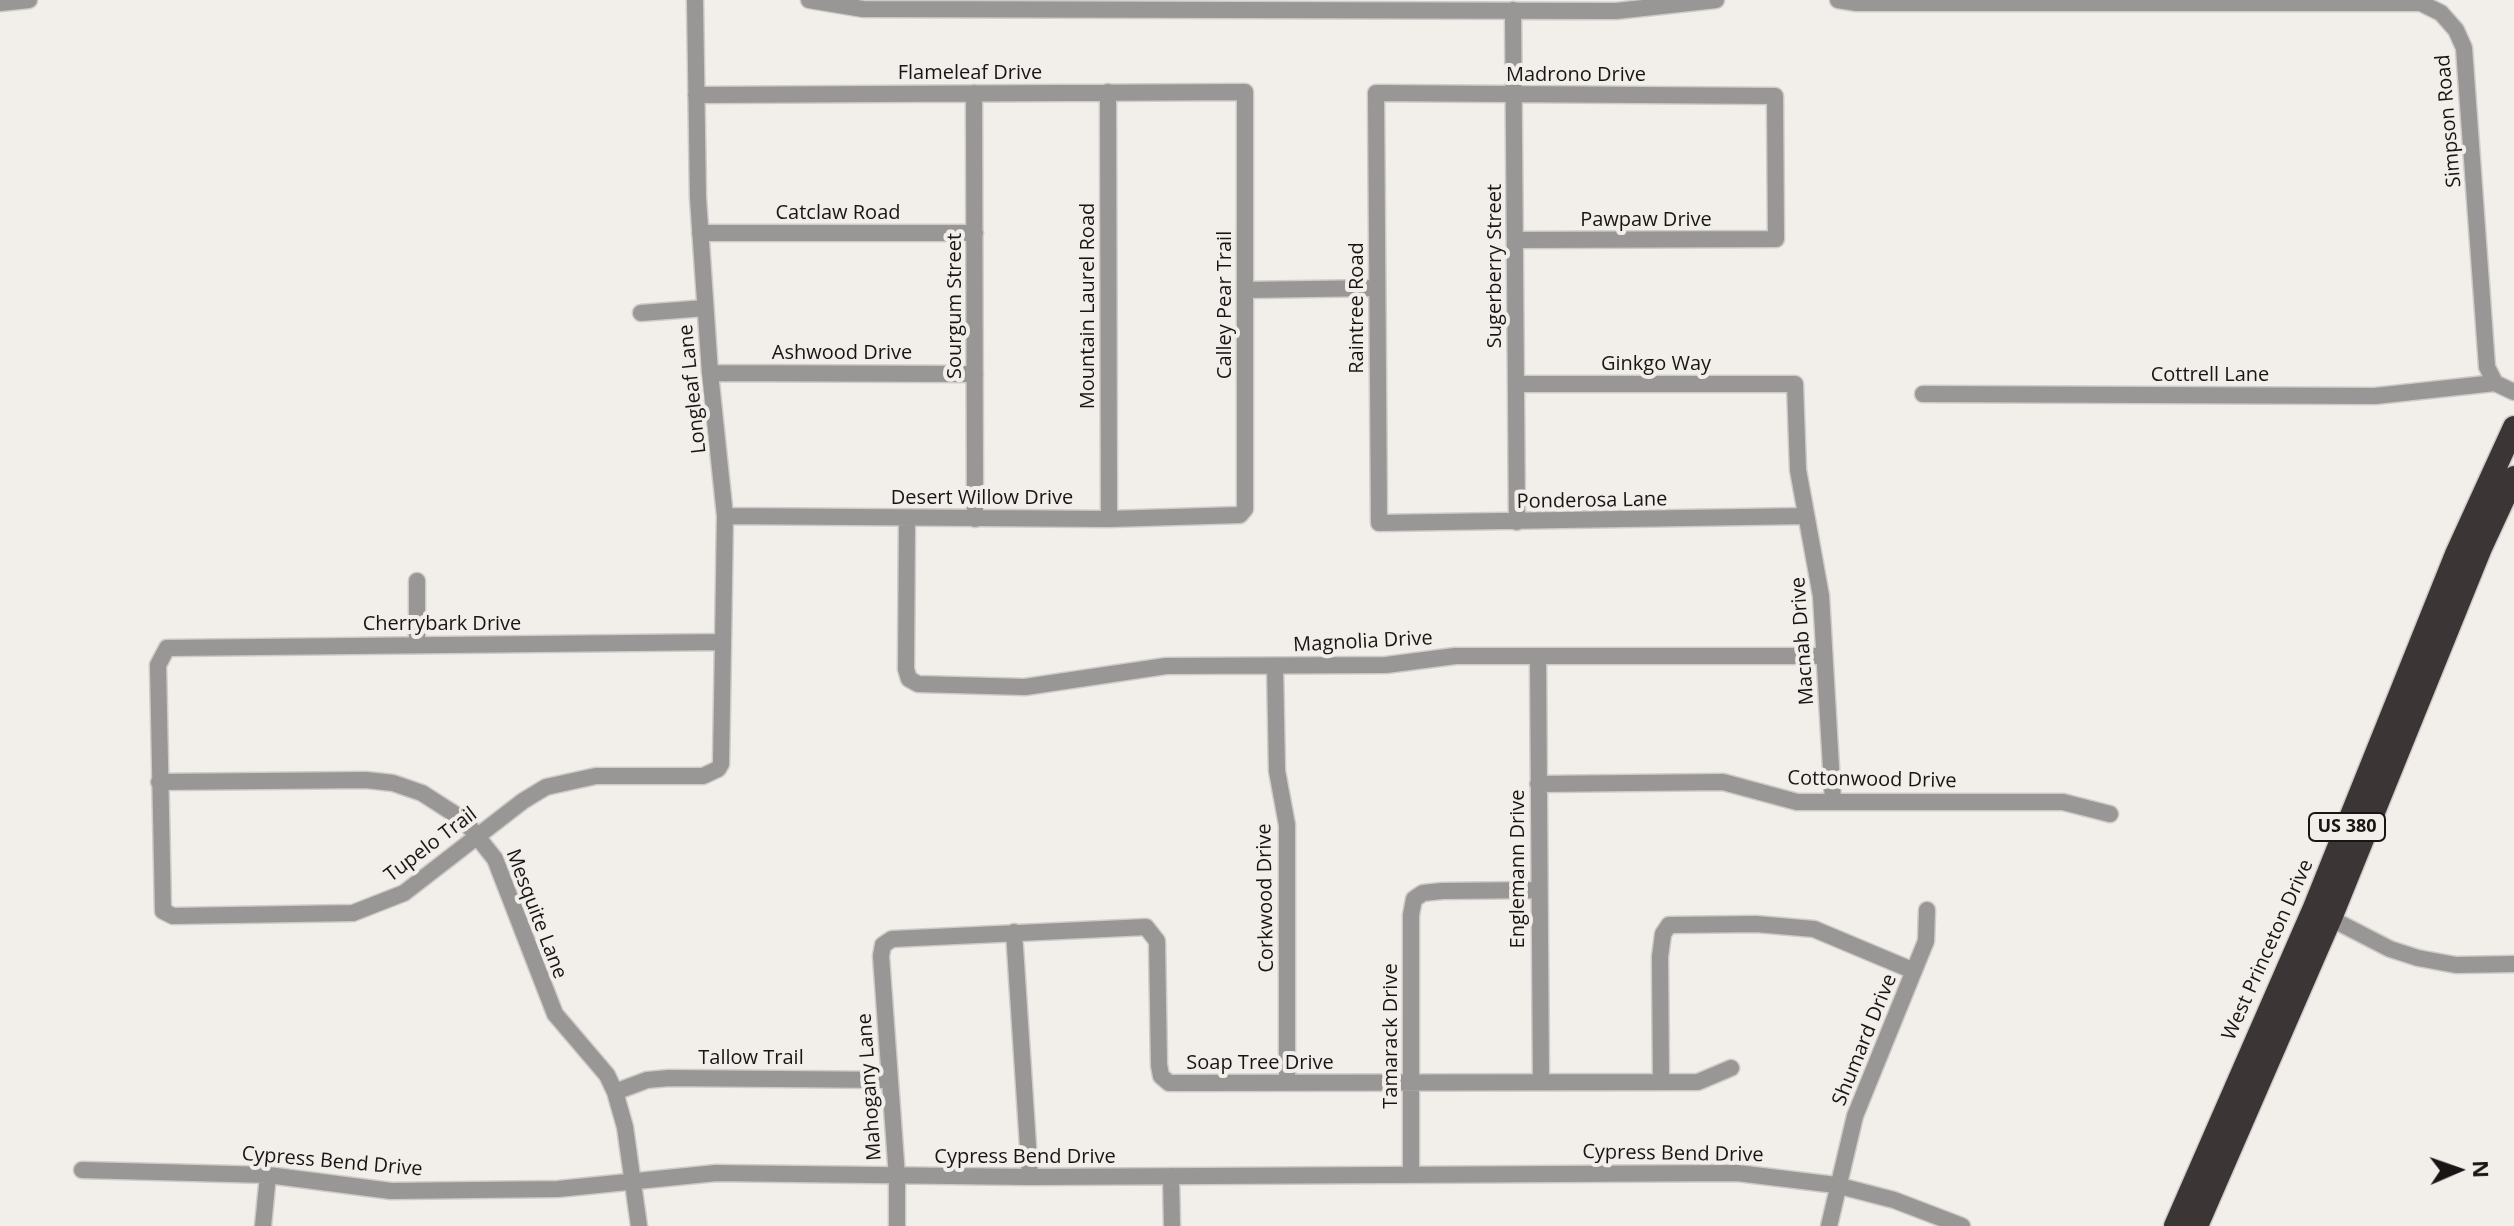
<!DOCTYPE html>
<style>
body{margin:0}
#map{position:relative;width:2514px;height:1226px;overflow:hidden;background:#f2eeea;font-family:"Open Sans",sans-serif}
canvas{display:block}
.north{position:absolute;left:2418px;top:1130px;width:80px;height:80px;-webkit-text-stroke:6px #f2eeea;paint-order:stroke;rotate:88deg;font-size:22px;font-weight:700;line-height:32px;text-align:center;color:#181615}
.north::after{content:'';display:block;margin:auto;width:28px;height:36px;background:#181615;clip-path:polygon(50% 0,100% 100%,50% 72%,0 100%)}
</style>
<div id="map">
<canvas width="2514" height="1226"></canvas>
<div class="north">N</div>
</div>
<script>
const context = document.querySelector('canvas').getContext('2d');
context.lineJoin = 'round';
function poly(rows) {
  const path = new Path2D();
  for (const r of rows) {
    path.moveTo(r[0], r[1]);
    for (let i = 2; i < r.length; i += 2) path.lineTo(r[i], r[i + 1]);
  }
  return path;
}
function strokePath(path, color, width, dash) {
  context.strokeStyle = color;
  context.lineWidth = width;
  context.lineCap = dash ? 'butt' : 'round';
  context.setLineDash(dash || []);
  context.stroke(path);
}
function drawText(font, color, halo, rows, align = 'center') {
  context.font = font + ' "Open Sans",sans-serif';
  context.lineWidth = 8;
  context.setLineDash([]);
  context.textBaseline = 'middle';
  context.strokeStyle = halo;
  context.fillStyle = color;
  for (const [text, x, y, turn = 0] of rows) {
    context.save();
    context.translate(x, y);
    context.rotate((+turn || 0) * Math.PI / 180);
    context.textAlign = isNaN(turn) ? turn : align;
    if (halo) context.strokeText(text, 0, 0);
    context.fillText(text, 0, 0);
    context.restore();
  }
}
const minor = poly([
 [695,0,698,198,710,373,725,516,723,642,721,764,718,769,703,776,596,776,546,787,523,801,404,893,353,913,173,916,163,911,158,665,167,648,723,642],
 [809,0,863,9,1616,11,1716,0],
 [1838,0,1857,3,2421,3,2441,13,2456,30,2464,48,2487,367,2495,383,2514,392],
 [0,3,29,0],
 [1513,10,1517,522],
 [1108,92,1109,519],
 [974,93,975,519],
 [696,95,1245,92,1245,509,1240,515,1109,519,725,516],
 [700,233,975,233],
 [1515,240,1776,239,1775,96,1376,93,1379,523,1806,516],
 [1245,290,1377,288],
 [641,313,705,308],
 [710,373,975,374],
 [1516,384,1795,384,1798,470,1821,596,1833,802],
 [1923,394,2375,396,2495,383],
 [907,519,906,669,909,679,918,684,1025,687,1166,666,1386,665,1455,656,1823,656],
 [417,581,417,645],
 [1538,657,1541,1082],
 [1275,666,1277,771,1287,825,1287,1083],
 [159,782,366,780,393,783,422,793,464,820,495,859,555,1014,607,1075,615,1092,625,1127,639,1226],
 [1538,784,1723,782,1797,802,2063,802,2110,814],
 [2322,914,2390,949,2418,958,2456,965,2514,964],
 [1014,932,1030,1177],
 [1661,1081,1660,957,1663,934,1669,925,1756,924,1814,929,1914,971],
 [615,1092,647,1080,669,1078,890,1080],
 [82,1170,268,1175,391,1191,558,1189,716,1173,1030,1177,1737,1173,1836,1185,1894,1200,1962,1226],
 [1411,1173,1411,915,1414,899,1423,893,1442,891,1537,890],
 [1171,1176,1172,1226],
 [263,1226,268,1175],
 [897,1226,897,1177,881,956,883,945,892,939,1146,927,1157,941,1159,1065,1161,1076,1169,1083,1698,1082,1731,1068],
 [1829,1226,1855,1116,1926,941,1927,910]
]);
const highway = poly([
 [2175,1226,2313,910,2456,554,2514,427],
 [2197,1226,2331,918,2481,548,2514,477]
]);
strokePath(minor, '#cfcbc8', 19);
strokePath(highway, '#cfcbc8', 25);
strokePath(minor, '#999696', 16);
strokePath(highway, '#3b3635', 22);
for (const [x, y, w] of [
 [2347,827,76]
]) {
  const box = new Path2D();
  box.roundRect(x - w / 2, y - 14, w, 28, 6);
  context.fillStyle = '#f2eeea';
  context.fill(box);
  strokePath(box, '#181615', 2);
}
drawText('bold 18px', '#181615', null, [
 ["US 380",2347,827]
]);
drawText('20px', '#181615', '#f2eeea', [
 ["Flameleaf Drive",970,73],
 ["Madrono Drive",1576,75],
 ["Simpson Road",2449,121,-95],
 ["Catclaw Road",838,213],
 ["Pawpaw Drive",1646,220],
 ["Sugerberry Street",1495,266,-90],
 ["Calley Pear Trail",1225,305,-90],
 ["Sourgum Street",955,306,-90],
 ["Mountain Laurel Road",1088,306,-90],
 ["Raintree Road",1357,308,-90],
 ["Ashwood Drive",842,353],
 ["Ginkgo Way",1656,364],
 ["Cottrell Lane",2210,375],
 ["Longleaf Lane",693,389,-96],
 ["Desert Willow Drive",982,498],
 ["Ponderosa Lane",1592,501,-1],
 ["Cherrybark Drive",442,624],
 ["Macnab Drive",1803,641,-94],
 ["Magnolia Drive",1363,642,-3],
 ["Cottonwood Drive",1872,780,1],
 ["Tupelo Trail",431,845,-37],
 ["Englemann Drive",1518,869,-90],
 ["Corkwood Drive",1266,898,-91],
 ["Mesquite Lane",536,914,69],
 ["West Princeton Drive",2268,950,-66],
 ["Tamarack Drive",1391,1036,-90],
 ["Shumard Drive",1865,1040,-68],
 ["Tallow Trail",751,1058],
 ["Soap Tree Drive",1260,1063],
 ["Mahogany Lane",870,1087,-94],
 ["Cypress Bend Drive",1673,1154,1],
 ["Cypress Bend Drive",1025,1157],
 ["Cypress Bend Drive",332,1162,5]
]);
</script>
